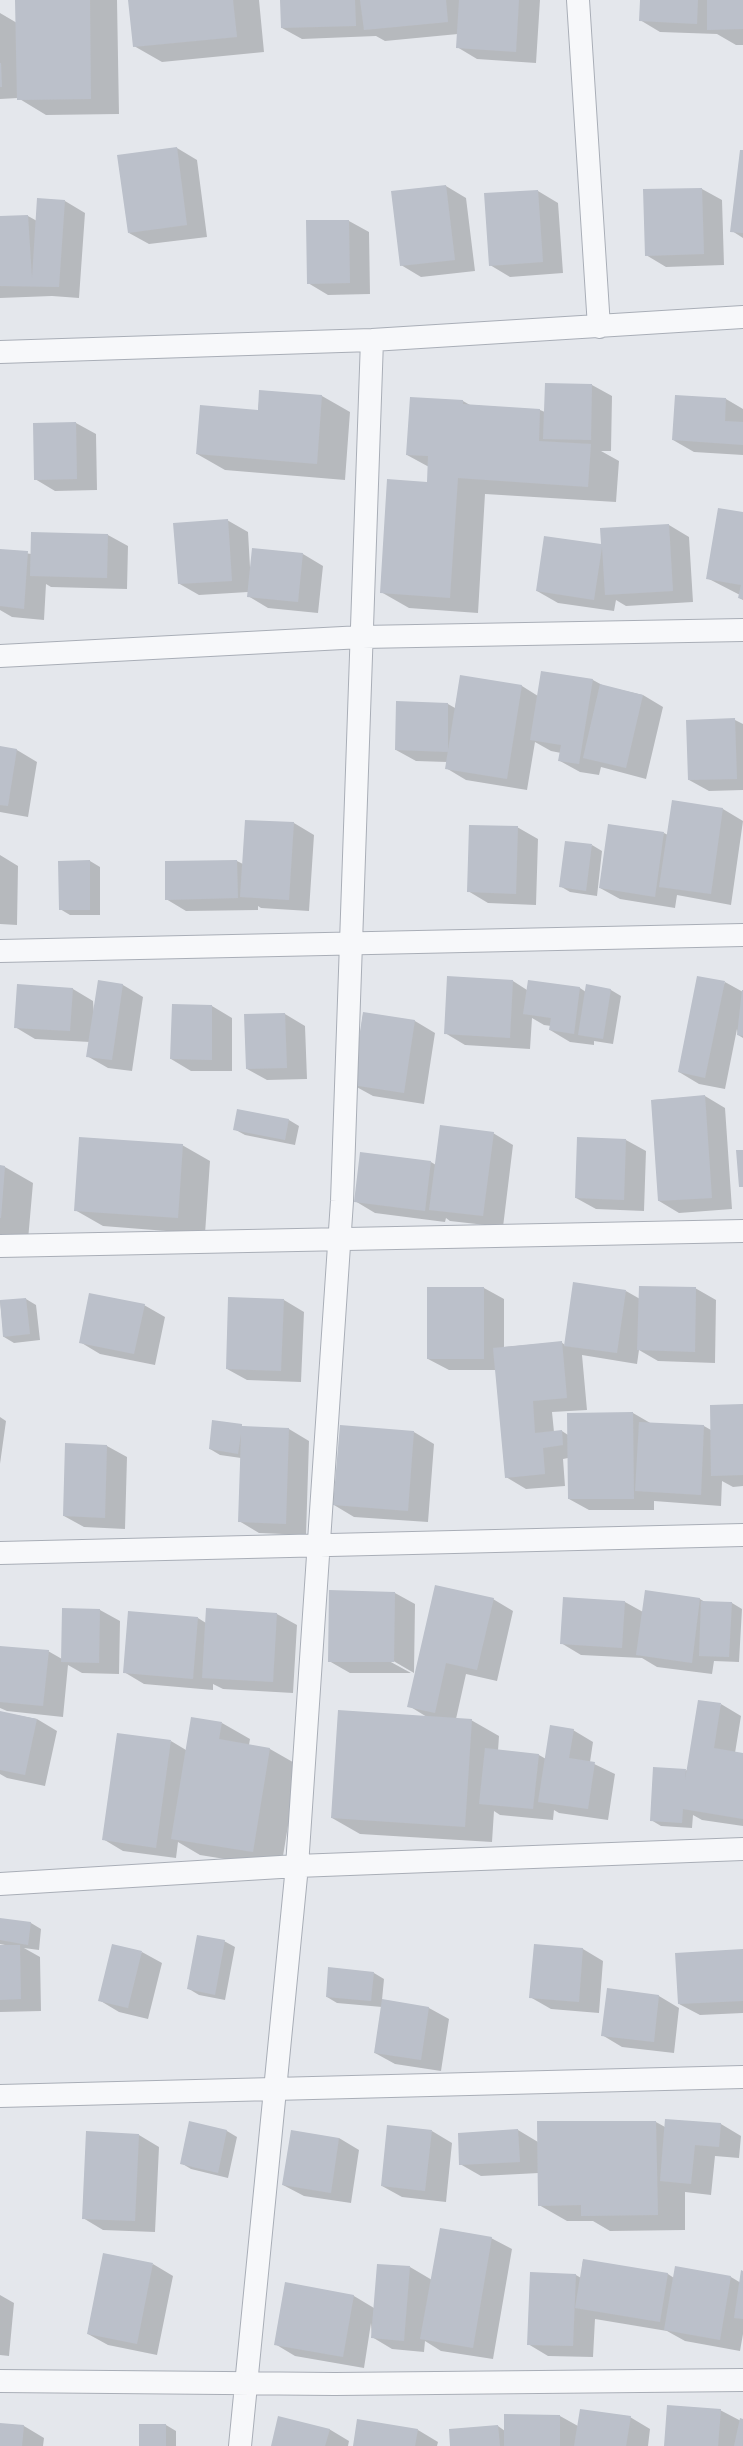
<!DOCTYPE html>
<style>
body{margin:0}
canvas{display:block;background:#e4e7ec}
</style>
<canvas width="743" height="2446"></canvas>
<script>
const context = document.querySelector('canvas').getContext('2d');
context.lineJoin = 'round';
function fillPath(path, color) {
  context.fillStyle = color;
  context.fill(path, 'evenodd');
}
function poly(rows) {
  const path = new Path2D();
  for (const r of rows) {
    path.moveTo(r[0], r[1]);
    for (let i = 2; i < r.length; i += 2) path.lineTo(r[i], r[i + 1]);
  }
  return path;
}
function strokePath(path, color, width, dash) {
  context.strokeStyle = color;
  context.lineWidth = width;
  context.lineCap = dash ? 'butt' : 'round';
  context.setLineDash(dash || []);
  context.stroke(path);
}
fillPath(poly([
 [16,0,117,0,119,114,46,115,18,98,0,99,0,13,17,23],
 [129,0,259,0,264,52,162,62,134,46],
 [281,0,540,0,536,63,477,59,457,47,458,34,385,41,376,36,302,39,282,28],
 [641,0,743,0,743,45,736,45,717,34,660,32,640,20],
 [177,148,197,160,207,237,149,244,129,233],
 [743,151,743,238,732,231],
 [446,186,466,198,475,271,421,277,401,265],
 [702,189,722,200,724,265,666,267,646,255],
 [538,191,558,203,563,273,510,277,490,265],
 [65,201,85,213,79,298,52,296,0,298,0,217,28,216,37,221],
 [349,221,369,232,370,294,328,295,308,283],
 [592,385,612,396,611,451,601,451,619,461,616,502,485,494,478,613,409,608,381,592,428,483,429,467,407,455,411,398,463,401,470,405,540,410,545,412],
 [260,391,322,396,350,412,345,480,225,470,197,454,258,411],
 [726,399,743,409,743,455,694,452,673,440],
 [76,423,96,434,97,490,55,491,35,479],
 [743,513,743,600,739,598,740,595,707,578],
 [227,520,248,532,250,567,303,554,323,566,318,613,268,608,248,596,248,592,199,595,178,583],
 [669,525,689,537,693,602,626,606,616,600,614,611,558,603,537,591,602,545],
 [108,535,128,546,127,589,51,587,46,584,44,620,12,617,0,610,0,550,32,554],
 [461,676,522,686,538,696,593,680,604,686,643,695,663,707,646,779,601,767,599,775,580,772,560,761,561,753,551,751,535,742,527,790,466,780,446,768,447,762,416,761,396,750,397,702,448,704,455,708],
 [735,720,743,724,743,790,709,791,689,780],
 [0,747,17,750,37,762,28,817,0,812],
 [723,809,743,821,731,905,677,895,675,908,620,899,600,888,664,833,668,835],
 [294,823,314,835,309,911,261,908,258,906,258,910,186,911,166,899,237,861,243,864],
 [517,827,538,839,536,905,488,903,468,891],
 [592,845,602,851,597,896,570,892,560,886],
 [0,855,18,866,17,925,0,924],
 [90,861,100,867,100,915,70,915,60,909],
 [99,981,123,985,143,997,132,1071,108,1068,87,1056,90,1042,35,1039,15,1027,18,986,73,989,93,1001,94,1015],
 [513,981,527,990,529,981,580,988,586,992,587,986,611,990,621,996,613,1044,594,1041,594,1045,570,1042,550,1030,551,1026,544,1025,532,1018,530,1049,465,1045,445,1033],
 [725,982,743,992,743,989,743,1038,738,1035,737,1029,725,1089,699,1084,679,1072],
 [173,1005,212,1006,232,1018,232,1071,191,1071,171,1059],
 [285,1014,305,1026,307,1079,267,1080,247,1069,245,1015],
 [363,1014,415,1021,435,1033,424,1104,373,1096,353,1085],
 [705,1096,725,1108,732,1209,679,1213,659,1201,652,1100],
 [289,1120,299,1126,295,1145,245,1135,234,1129],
 [493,1133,513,1145,503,1227,450,1221,446,1218,445,1222,375,1213,355,1201,431,1162,436,1165],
 [626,1140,646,1151,644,1211,596,1209,576,1198],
 [182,1145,210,1161,205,1234,103,1226,75,1210],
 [0,1166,5,1167,33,1183,28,1240,0,1238],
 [428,1288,484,1288,504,1299,504,1347,561,1342,565,1345,626,1291,640,1299,695,1288,716,1300,715,1363,658,1361,639,1350,637,1364,582,1355,587,1410,552,1412,554,1432,562,1431,568,1435,633,1413,652,1424,704,1426,711,1430,743,1405,743,1486,733,1487,722,1481,721,1506,654,1501,654,1510,589,1510,569,1499,568,1458,563,1459,565,1486,526,1489,506,1477,496,1370,449,1370,428,1359],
 [26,1299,36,1305,40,1340,14,1343,4,1337,0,1301],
 [284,1300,304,1312,301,1382,247,1380,227,1369],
 [144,1305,165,1317,155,1365,100,1354,80,1342],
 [0,1417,6,1421,0,1464],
 [213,1421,248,1427,289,1429,309,1441,306,1535,259,1533,239,1521,241,1458,220,1455,210,1449],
 [414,1432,434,1444,428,1522,354,1517,334,1505],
 [66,1444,107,1446,127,1457,125,1529,84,1527,64,1516],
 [646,1592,700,1599,705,1602,732,1603,742,1609,739,1662,714,1661,712,1674,657,1667,642,1658,581,1655,561,1643,564,1598,625,1602,643,1612],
 [395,1593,415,1604,414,1673,390,1659,389,1661,411,1673,350,1673,329,1661],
 [493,1599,513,1611,497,1681,466,1674,456,1719,471,1720,499,1736,498,1751,539,1755,546,1759,573,1730,593,1742,590,1762,615,1774,608,1820,559,1813,554,1810,553,1820,500,1815,494,1811,492,1842,360,1834,332,1818,427,1717,409,1706],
 [207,1609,277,1614,297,1625,293,1693,223,1689,213,1684,213,1690,144,1684,124,1672,198,1618,206,1623],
 [100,1610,120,1621,119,1674,82,1673,68,1665,63,1717,7,1711,0,1708,0,1647,48,1651,62,1659],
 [721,1704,741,1716,735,1753,743,1754,743,1826,702,1820,693,1815,692,1828,661,1826,651,1820,686,1770,688,1771],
 [0,1712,37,1719,57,1731,45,1786,7,1778,0,1774],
 [222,1723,250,1739,249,1745,270,1749,298,1765,281,1868,200,1855,178,1842,176,1858,123,1851,103,1839,171,1741,186,1750],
 [0,1919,31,1923,41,1929,39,1950,24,1948,40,1957,41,2011,0,2012,0,1946,5,1945,0,1944],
 [224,1941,235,1947,225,2000,199,1995,189,1989],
 [535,1945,583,1949,603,1961,599,2013,551,2009,530,1997],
 [743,1950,743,2013,700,2015,679,2004],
 [142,1952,162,1963,148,2019,119,2012,99,2000],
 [374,1973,384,1979,382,2000,429,2008,449,2019,441,2071,395,2064,375,2053,382,2007,337,2003,327,1997],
 [608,1990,659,1996,679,2008,674,2053,622,2047,602,2035],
 [190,2122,227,2131,237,2137,228,2178,191,2169,181,2163],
 [538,2122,656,2122,665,2127,721,2124,741,2136,739,2158,715,2156,711,2195,685,2192,685,2230,610,2231,593,2221,567,2221,539,2205,539,2173,481,2176,460,2164,518,2130,538,2142],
 [432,2131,452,2143,446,2202,402,2197,382,2186],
 [139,2135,159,2147,155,2232,103,2230,83,2218],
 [339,2138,359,2150,351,2203,304,2196,283,2185],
 [491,2238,512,2249,493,2359,441,2351,425,2341,424,2352,392,2349,372,2337,371,2323,364,2368,295,2356,275,2344,286,2283,354,2296,374,2308,410,2267,432,2280],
 [583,2260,668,2274,674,2278,731,2277,741,2283,743,2272,743,2334,740,2351,685,2341,667,2331,595,2319,593,2357,548,2356,528,2344,531,2273,576,2275,581,2278],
 [153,2264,173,2276,157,2355,108,2345,88,2334],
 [0,2295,14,2303,9,2356,0,2355],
 [720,2410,741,2421,743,2420,743,2446,665,2446],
 [560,2416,578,2426,630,2417,650,2429,648,2446,451,2446,498,2426,505,2431],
 [0,2424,24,2426,44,2438,43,2446,0,2446],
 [166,2425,176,2431,176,2446,140,2446],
 [329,2429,349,2441,348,2446,272,2446],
 [418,2430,438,2442,437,2446,354,2446]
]), '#0003');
fillPath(poly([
 [15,0,90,0,91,99,17,100],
 [128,0,233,0,237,37,133,47],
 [280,0,355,0,356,26,281,28],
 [360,0,446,0,448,22,364,30],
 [459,0,519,0,516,52,456,48],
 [640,0,698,0,697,24,639,21],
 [707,0,743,0,743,29,707,30],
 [0,63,1,63,2,87,0,87],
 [177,147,187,225,128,233,117,155],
 [740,150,743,150,743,233,730,232],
 [446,185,455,260,400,266,391,191],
 [702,188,704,254,645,256,643,189],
 [538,190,543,262,489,266,484,193],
 [37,198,65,200,59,287,0,286,0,216,28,215,32,278],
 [306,220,349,220,350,283,307,284],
 [545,383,592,384,591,440,543,439],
 [259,390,322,395,317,464,196,454,200,405,258,410],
 [675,395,726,398,725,421,743,422,743,445,672,440],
 [410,397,463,400,463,404,540,409,539,441,591,444,588,487,458,478,450,598,380,593,387,479,427,482,428,456,406,455],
 [76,422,77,479,34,480,33,423],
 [718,508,743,512,743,599,738,598,741,585,706,579],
 [228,519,232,581,178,584,173,523],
 [669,524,673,591,605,595,602,547,594,600,536,591,544,536,601,544,600,528],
 [31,532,108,534,107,578,30,576],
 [252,548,303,553,298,602,247,597],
 [0,549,28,551,24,609,0,606],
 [541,671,593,679,579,764,558,761,561,745,530,740],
 [460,675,522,685,507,779,445,769],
 [600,684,643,695,626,768,583,758],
 [396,701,448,703,448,752,395,750],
 [735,718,737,779,688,780,686,720],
 [0,746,17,749,8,806,0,805],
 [672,800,723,808,711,894,659,887],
 [245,820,294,822,289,900,240,897],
 [608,824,664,832,655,897,599,888],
 [469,825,518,826,516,894,467,892],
 [565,841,592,844,586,891,559,887],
 [90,860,90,910,59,910,58,861],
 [237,860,238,898,165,900,165,861],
 [447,976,513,980,510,1038,444,1034],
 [697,976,725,981,705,1078,678,1072],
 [98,980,123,984,112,1060,86,1057],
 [528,980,580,987,574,1034,549,1030,551,1018,523,1014],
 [17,984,73,988,70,1031,14,1028],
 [586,984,611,989,603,1039,578,1035],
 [742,990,743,990,743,1036,737,1035],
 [172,1004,212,1005,212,1060,170,1059],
 [363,1012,415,1020,404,1093,352,1085],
 [285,1013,287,1068,246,1069,244,1014],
 [705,1095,712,1198,658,1201,651,1100],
 [237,1109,289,1119,285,1140,233,1130],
 [440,1125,494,1132,483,1216,429,1210],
 [79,1137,183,1144,178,1218,74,1211],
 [577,1137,626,1139,624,1200,575,1198],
 [736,1150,743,1150,743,1187,739,1187],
 [360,1152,431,1161,425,1211,354,1202],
 [0,1165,5,1166,1,1218,0,1218],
 [573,1282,626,1290,617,1353,564,1346],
 [639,1286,696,1287,695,1352,637,1350],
 [427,1287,484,1287,484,1359,427,1359],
 [89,1293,145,1304,134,1354,79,1343],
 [228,1297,284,1299,281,1371,226,1369],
 [26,1298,30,1334,3,1337,0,1300],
 [562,1341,567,1398,533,1401,535,1433,562,1430,563,1445,543,1448,545,1474,505,1478,493,1348],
 [743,1404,743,1475,711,1476,710,1405],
 [633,1412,634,1499,568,1499,567,1413],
 [212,1420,242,1424,242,1426,289,1428,286,1524,238,1522,241,1434,238,1454,209,1449],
 [639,1422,704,1425,701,1495,635,1491],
 [340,1425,414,1431,408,1511,333,1505],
 [65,1443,107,1445,105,1518,63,1516],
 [435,1585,494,1598,477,1670,446,1663,435,1713,407,1707],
 [329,1590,395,1592,394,1662,328,1662],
 [645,1590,700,1598,692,1663,636,1655],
 [563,1597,625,1601,622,1648,560,1644],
 [701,1601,732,1602,729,1657,699,1656],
 [62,1608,100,1609,99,1663,61,1662],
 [206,1608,277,1613,273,1682,202,1678],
 [128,1611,198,1617,193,1679,123,1673],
 [0,1646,49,1650,43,1706,0,1702],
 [698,1700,721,1703,714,1748,743,1753,743,1819,683,1809,682,1823,650,1821,653,1767,686,1769,685,1780],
 [338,1710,472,1719,465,1827,331,1818],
 [0,1711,37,1719,25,1775,0,1770],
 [191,1717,222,1722,219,1739,270,1748,253,1852,171,1839],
 [550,1725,574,1729,569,1758,595,1762,588,1809,538,1802],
 [117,1733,171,1740,156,1848,102,1840],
 [485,1748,539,1754,533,1809,479,1804],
 [0,1918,31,1922,28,1945,0,1940],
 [197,1935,225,1940,215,1995,187,1989],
 [112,1944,142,1951,128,2008,98,2001],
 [534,1944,583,1948,579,2002,529,1998],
 [0,1945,20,1945,21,1999,0,2000],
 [743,1949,743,2001,678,2004,675,1953],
 [328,1967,374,1972,371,2001,326,1997],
 [607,1988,659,1995,654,2042,601,2036],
 [382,1999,429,2007,421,2060,374,2053],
 [665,2119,721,2123,719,2147,695,2145,691,2184,660,2181],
 [189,2121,227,2130,218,2173,180,2164],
 [537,2121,656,2121,658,2215,581,2216,581,2205,538,2206],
 [387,2125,432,2130,425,2191,381,2186],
 [518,2129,520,2162,459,2165,458,2133],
 [291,2130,339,2138,331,2193,282,2185],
 [86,2131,139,2134,135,2221,82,2219],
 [440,2228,492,2237,473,2348,420,2339],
 [103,2253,153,2263,137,2344,87,2334],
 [583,2259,668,2273,660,2322,575,2308],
 [377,2264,410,2266,404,2341,371,2338],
 [675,2266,731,2276,720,2340,664,2330],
 [741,2270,743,2271,743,2319,734,2318],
 [530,2272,576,2274,573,2346,527,2345],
 [285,2282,354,2295,343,2357,274,2345],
 [667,2405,721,2409,718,2446,664,2446],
 [580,2409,631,2416,626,2446,574,2446],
 [504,2414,560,2415,560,2446,504,2446],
 [278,2416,330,2429,325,2446,271,2446],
 [740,2418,743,2419,743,2446,734,2446],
 [357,2419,418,2429,415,2446,353,2446],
 [0,2423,24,2425,22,2446,0,2446],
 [139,2424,166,2424,166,2446,139,2446],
 [498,2425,500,2446,450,2446,449,2429]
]), '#bbc0ca');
const street = poly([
 [578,0,599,327],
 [0,352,372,340,743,317],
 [0,656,362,637,743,630],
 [0,951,743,935],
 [0,1246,743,1231],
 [0,1553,743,1535],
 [0,1884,297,1866,743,1849],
 [0,2096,743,2077],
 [0,2381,335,2384,743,2380],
 [240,2446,297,1866,342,1201,372,340]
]);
strokePath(street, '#a9aeb7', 24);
strokePath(street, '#f7f8fa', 22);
</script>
